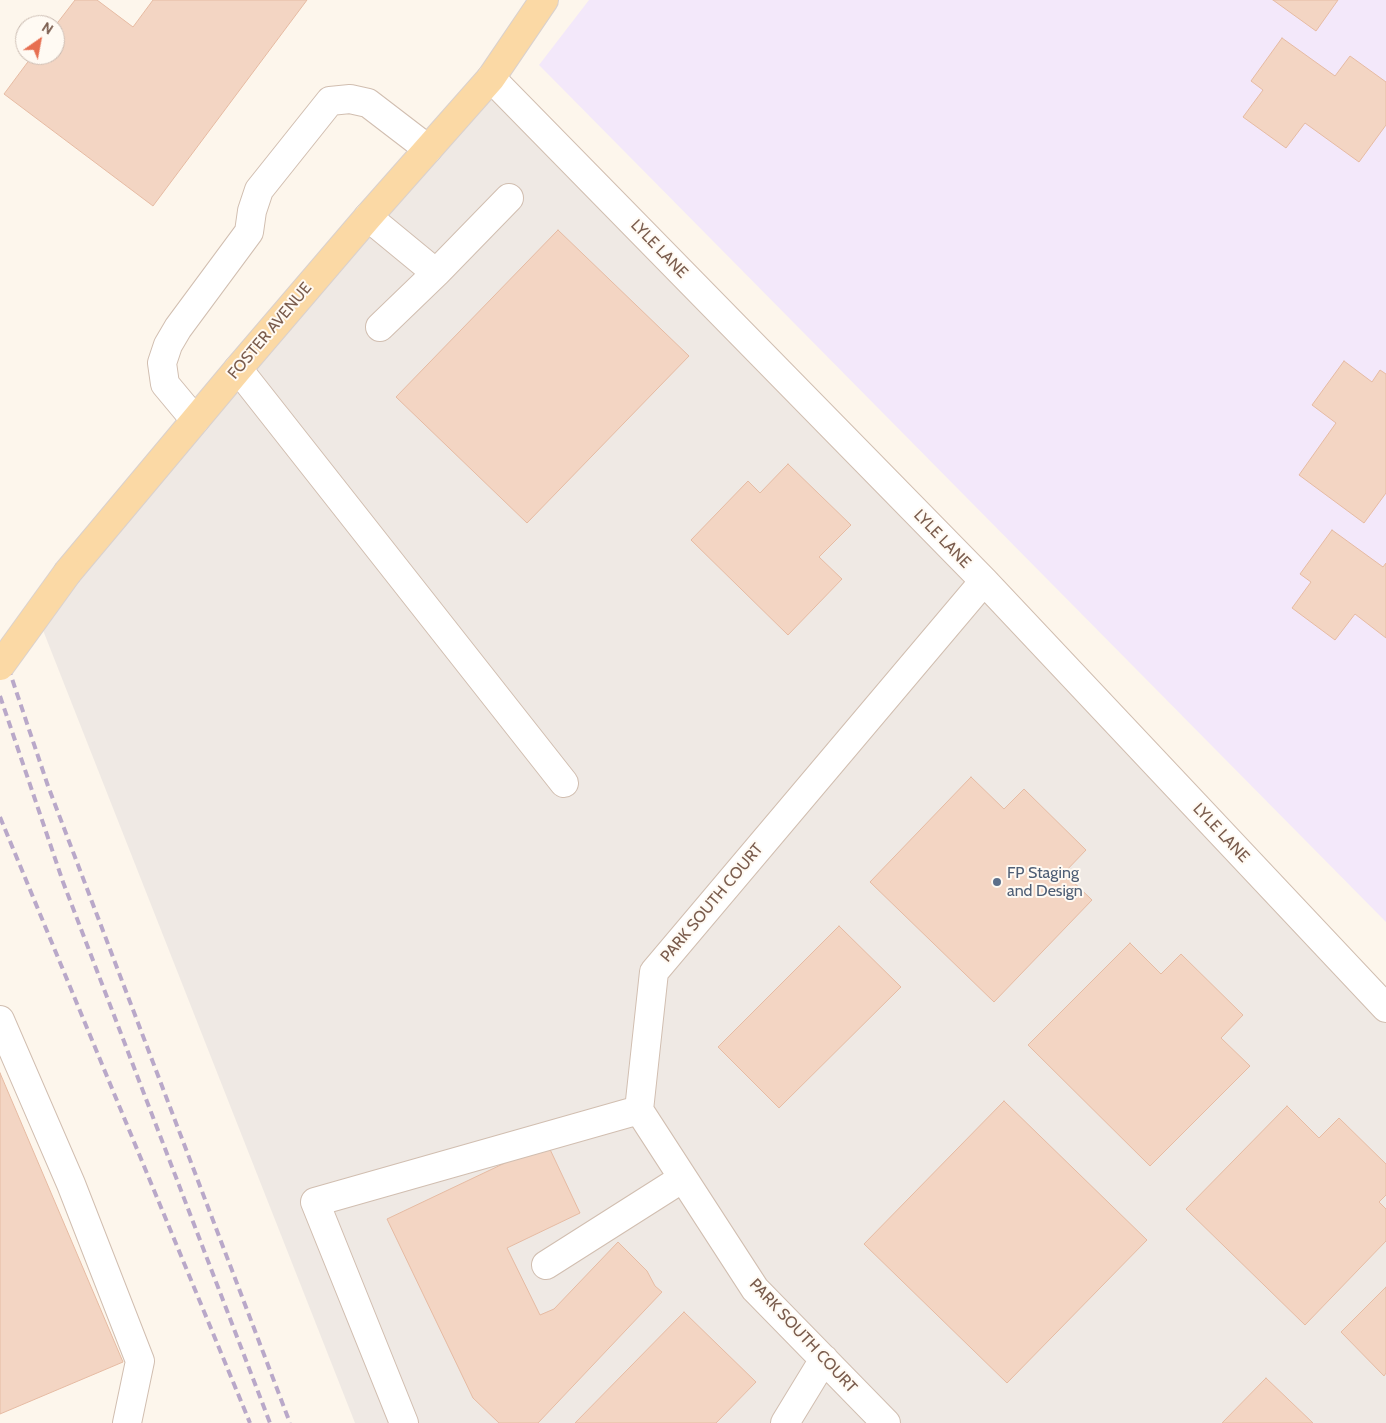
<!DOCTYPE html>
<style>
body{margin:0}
#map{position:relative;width:1386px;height:1423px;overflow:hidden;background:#fdf6ec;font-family:Cabin,sans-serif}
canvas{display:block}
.north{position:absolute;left:15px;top:15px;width:50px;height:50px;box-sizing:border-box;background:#fffaf3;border:1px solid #cabbb1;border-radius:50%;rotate:33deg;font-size:14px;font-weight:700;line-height:20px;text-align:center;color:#7a5c4d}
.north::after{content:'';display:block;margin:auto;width:18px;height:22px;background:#e76f51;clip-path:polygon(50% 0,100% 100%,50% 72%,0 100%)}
</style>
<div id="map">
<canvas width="1386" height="1423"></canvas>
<div class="north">N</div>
</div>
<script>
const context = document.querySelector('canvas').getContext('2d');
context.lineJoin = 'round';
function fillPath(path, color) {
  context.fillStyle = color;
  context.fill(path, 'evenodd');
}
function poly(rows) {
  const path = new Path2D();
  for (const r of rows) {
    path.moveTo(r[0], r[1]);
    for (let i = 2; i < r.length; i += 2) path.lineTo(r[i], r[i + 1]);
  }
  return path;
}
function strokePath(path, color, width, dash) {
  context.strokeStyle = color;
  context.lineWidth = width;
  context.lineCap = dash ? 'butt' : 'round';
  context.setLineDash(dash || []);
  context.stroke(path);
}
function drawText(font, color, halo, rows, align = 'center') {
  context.font = font + ' Cabin,sans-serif';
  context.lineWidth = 4;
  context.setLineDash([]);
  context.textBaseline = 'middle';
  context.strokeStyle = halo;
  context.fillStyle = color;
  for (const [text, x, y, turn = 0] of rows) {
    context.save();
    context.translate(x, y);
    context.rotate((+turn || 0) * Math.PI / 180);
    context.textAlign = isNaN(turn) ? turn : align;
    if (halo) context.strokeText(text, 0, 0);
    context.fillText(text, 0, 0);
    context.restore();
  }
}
fillPath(poly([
 [491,78,1386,1008,1386,1423,355,1423,37,615]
]), '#efe9e4');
fillPath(poly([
 [589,0,1386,0,1386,922,539,65]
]), '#f3e8fa');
const building = poly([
 [75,0,97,0,133,27,153,0,307,0,153,206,4,94,33,55,55,55,55,26,75,0],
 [1273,0,1338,0,1316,31,1273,0],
 [1282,38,1335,76,1350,56,1386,82,1386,125,1359,162,1305,123,1286,148,1243,117,1263,90,1251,81,1282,38],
 [558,230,689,356,527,523,396,397,558,230],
 [1344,361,1372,382,1380,370,1386,374,1386,493,1364,523,1299,475,1336,423,1312,405,1344,361],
 [788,464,851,525,819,557,842,579,788,635,691,540,748,481,760,493,788,464],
 [1332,530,1383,567,1386,563,1386,638,1355,614,1335,640,1292,608,1311,582,1300,574,1332,530],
 [971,777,1004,809,1024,789,1086,850,1064,873,1092,900,994,1002,870,882,971,777],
 [839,926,901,987,779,1108,718,1047,839,926],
 [1130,943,1161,974,1181,954,1243,1015,1221,1038,1250,1066,1150,1166,1028,1045,1130,943],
 [0,1073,123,1362,0,1414,0,1073],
 [1004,1101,1147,1240,1007,1383,864,1244,1004,1101],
 [1287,1106,1319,1138,1339,1118,1386,1164,1386,1195,1379,1202,1386,1209,1386,1241,1305,1325,1186,1209,1287,1106],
 [547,1143,580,1213,507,1248,540,1315,554,1309,618,1242,647,1271,655,1286,662,1292,538,1423,499,1423,473,1398,387,1219,547,1143],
 [1386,1287,1386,1373,1384,1376,1341,1332,1386,1287],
 [684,1312,756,1382,716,1423,575,1423,684,1312],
 [1266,1378,1313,1423,1222,1423,1266,1378]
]);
fillPath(building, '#f3d5c3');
strokePath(building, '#e6bba3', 1);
const minor = poly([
 [491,78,984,581,1386,1008],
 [368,217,436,273,509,198],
 [380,327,436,273],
 [238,369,564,783],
 [195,420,165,384,162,363,168,345,178,328,249,232,252,211,259,190,330,101,350,99,368,103,428,149],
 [0,1020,71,1184,140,1361,127,1423],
 [546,1265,683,1178],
 [404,1423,315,1202,639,1110],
 [785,1423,824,1359],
 [886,1423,755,1289,639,1110,654,972,984,581]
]);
const major = poly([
 [68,572,238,369,368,217,491,78,544,0]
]);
strokePath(minor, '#d1beb0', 30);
strokePath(major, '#dad1cd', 30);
strokePath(minor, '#fff', 28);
strokePath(major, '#fbd9a5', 28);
strokePath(poly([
 [0,643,48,786,290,1423],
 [0,696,63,882,270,1423],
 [0,817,250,1423]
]), '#b9a8c9', 4, [8, 5]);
const majorBridge = poly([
 [0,666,68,572]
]);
strokePath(majorBridge, '#dad1cd', 30, []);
strokePath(majorBridge, '#fbd9a5', 28);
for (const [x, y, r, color] of [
 [997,882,5,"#5c6f8a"]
]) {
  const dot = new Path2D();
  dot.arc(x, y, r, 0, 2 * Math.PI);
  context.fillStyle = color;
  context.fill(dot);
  strokePath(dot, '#fffaf3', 2);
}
drawText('16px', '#7a5c4d', '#fffaf3', [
 ["LYLE LANE",659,249,46],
 ["FOSTER AVENUE",270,331,-50],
 ["LYLE LANE",942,539,46],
 ["LYLE LANE",1221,833,47],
 ["PARK SOUTH COURT",712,903,-50],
 ["PARK SOUTH COURT",803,1336,47]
]);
drawText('16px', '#4e5e75', '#fffaf3', [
 ["FP Staging",1007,873],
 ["and Design",1007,891]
], 'left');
</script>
